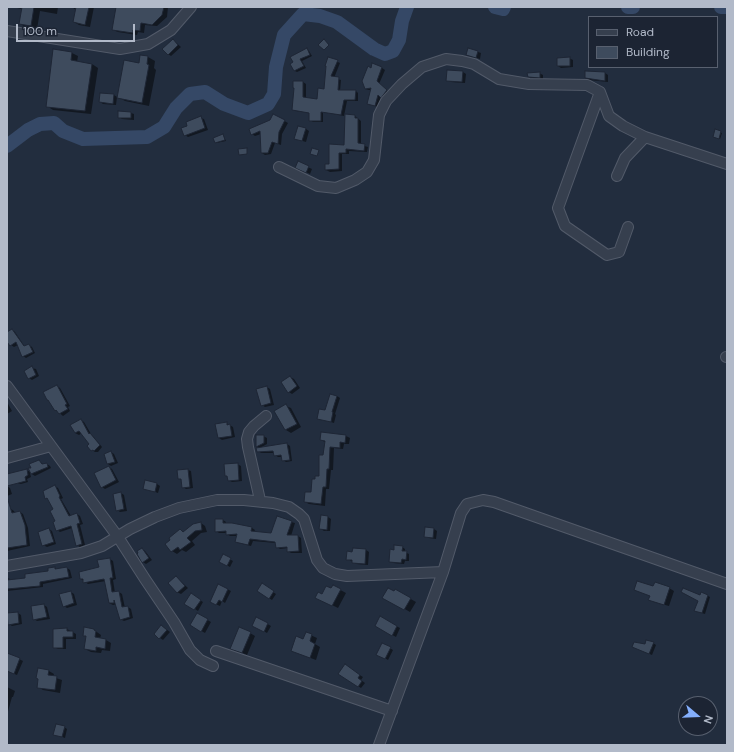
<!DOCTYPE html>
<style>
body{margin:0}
#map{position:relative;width:734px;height:752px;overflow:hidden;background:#222d3e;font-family:"DM Sans",sans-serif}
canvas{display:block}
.frame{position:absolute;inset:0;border:8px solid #b2bac9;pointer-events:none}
.legend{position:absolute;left:588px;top:16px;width:130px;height:52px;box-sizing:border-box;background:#1c2433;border:1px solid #58606f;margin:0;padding:5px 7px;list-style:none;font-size:12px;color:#b2bac9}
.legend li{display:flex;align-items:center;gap:8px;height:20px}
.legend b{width:20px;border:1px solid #58606f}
.north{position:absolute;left:678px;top:696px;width:40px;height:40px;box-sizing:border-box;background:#1c2433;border:1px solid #58606f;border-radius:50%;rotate:109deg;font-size:11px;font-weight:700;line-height:16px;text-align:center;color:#b2bac9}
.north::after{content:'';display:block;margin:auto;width:14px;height:18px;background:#84affd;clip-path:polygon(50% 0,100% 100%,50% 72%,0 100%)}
.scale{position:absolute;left:16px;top:24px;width:119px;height:18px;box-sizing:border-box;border:2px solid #b2bac9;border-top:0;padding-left:5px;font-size:12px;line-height:14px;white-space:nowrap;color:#b2bac9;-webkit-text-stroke:3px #1c2433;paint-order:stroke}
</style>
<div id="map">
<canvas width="734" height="752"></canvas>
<div class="frame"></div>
<ul class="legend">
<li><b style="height:5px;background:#363f4e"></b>Road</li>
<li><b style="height:11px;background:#3e4b5d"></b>Building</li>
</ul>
<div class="north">N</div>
<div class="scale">100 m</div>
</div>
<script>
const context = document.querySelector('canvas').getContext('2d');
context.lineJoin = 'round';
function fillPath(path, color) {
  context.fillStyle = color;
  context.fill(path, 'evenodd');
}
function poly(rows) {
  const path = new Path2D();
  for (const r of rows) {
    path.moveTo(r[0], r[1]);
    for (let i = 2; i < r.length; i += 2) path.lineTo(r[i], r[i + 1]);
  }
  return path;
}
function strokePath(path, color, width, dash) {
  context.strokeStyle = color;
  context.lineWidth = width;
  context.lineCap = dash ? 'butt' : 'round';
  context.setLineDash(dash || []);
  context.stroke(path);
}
fillPath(poly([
 [12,7,58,7,57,14,40,11,37,29,26,27,20,24,22,9],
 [72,7,94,7,90,27,79,25,74,22,76,10],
 [117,7,168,7,167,17,157,26,145,25,144,33,138,32,137,35,118,32,113,30],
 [173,40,181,47,171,56,168,54],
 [307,49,309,51,312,56,302,61,306,68,297,72,295,71,291,65],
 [469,49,481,53,480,59,467,55],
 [54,50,72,53,78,56,77,62,92,64,98,68,91,114,53,110,47,106],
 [148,57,155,61,154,68,156,70,149,106,125,101,118,97,140,64],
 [329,58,340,63,334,78,341,80,340,91,356,91,358,93,358,101,347,101,344,116,323,112,323,122,313,122,310,120,310,113,296,111,293,110,295,88,294,82,303,82,306,84,306,98,318,100,325,90],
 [569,58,573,60,573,67,561,68,558,66],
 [382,68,385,70,379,84,390,93,384,99,381,97,378,107,368,104,372,90,369,90,365,89,371,69],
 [463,72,466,74,465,83,451,82,447,80],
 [539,73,543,75,543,79,532,78,529,77],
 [605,73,608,75,608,82,589,80,586,78],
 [114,95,117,97,116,105,103,104,100,102],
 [131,113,134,114,134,120,122,119,119,117],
 [274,115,288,123,282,134,281,145,275,143,271,154,265,155,262,153,261,134,255,136,252,134,271,121],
 [355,116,361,121,361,145,368,147,367,152,349,151,349,154,342,154,342,171,330,172,326,170,330,165,330,146,345,146],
 [200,118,204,119,208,130,188,137,185,135,188,126],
 [306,129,309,131,306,142,299,140],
 [716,131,722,133,720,139,714,137],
 [223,135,226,141,216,143,214,138],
 [299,163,312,169,310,174,300,169],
 [12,330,15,332,25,347,29,345,32,347,35,353,26,358,23,356,18,345,14,347,11,345,7,340,7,332,8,333],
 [32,368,36,369,39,376,32,380,29,378],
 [290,377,294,379,300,388,292,394,289,392],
 [57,386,60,388,70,406,68,407,70,411,63,416,56,410],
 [267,387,270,389,274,405,265,407,262,405],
 [337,396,340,398,335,414,336,415,334,423,318,418,326,411],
 [7,402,12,411,7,414],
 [286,406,291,408,301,427,291,433,286,430,275,412],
 [81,420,84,422,91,434,102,447,98,452,95,452,92,450,89,446,91,444,82,433,79,435,75,433],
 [226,423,233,427,235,437,222,440,219,438],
 [263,436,267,438,267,444,260,448,287,444,290,446,292,461,286,462,283,460,283,457,278,457,275,455,275,453,261,453,258,451,260,448,257,447],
 [346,436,350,438,349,444,344,444,343,449,334,448,333,470,331,470,329,489,326,489,325,506,309,504,305,502,312,493,320,477,325,442,321,440],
 [111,452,114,454,118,463,111,466,108,464,105,455],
 [39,461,44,465,47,464,50,466,51,468,35,476,30,473,31,477,27,479,28,482,21,484,17,483,26,470,31,472,32,468],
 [237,464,241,466,242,481,232,482,228,480],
 [109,467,112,469,119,482,105,489,102,487],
 [188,470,191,471,193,488,186,489,183,487,182,480,178,478],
 [157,484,160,486,158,493,144,488],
 [7,486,10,488,12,494,7,496],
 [55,486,58,488,63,498,61,499,71,516,77,514,80,516,83,524,80,525,85,545,80,547,77,545,72,528,60,532,57,530,54,509,49,500,46,498],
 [121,493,124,495,127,511,120,512,117,510],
 [11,509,14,511,15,513,20,512,23,514,28,528,30,546,7,551,7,510],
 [322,516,328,517,331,519,330,531,324,531,321,529],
 [223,520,226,522,226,524,232,524,252,528,255,530,254,532,272,534,291,522,295,523,291,536,298,536,301,538,302,553,291,553,288,551,288,548,280,549,277,547,276,543,253,541,251,546,239,543,238,536,230,536,227,534,227,533,219,533,216,531],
 [201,523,205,526,207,532,201,533,192,541,195,545,186,552,182,550,177,554,172,551,166,544,180,530,184,532],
 [426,528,434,529,437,531,436,539,429,538,426,536],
 [49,529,52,531,56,544,47,547,43,545],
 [402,547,405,549,405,552,409,554,409,561,405,561,404,564,393,563,390,562,395,551],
 [142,549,145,551,152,560,146,564,143,562],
 [366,550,369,552,368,565,356,564,348,559,353,553],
 [224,556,233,561,230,567,221,562],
 [110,559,113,561,116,579,113,580,115,593,119,592,122,594,125,608,128,607,131,609,133,618,124,621,120,619,117,604,113,605,109,603,106,581,88,584,81,579,100,568],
 [55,568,58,570,67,568,70,570,72,578,43,584,43,587,7,591,7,578,13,580,26,579,49,572],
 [176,577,188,588,181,594,177,592],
 [219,585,231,591,225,603,222,601,220,606,211,602],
 [262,585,276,594,272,600,258,591],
 [333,586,346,593,338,608,322,600,323,595,331,590],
 [654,588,669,588,674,591,669,606,654,602,649,600,651,596,635,589],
 [395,590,416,602,410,612,384,597,394,592],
 [71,592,74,594,77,605,67,608,64,606],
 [191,595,203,602,198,611,186,603],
 [701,596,708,596,710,597,705,614,698,612],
 [44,605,47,607,50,619,37,621,34,619],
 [18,613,21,615,22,624,12,626,9,624,8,614],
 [197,614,211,622,205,633,191,625],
 [257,618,271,626,267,633,253,625],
 [380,618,400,628,396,637,376,626],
 [162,626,170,632,163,640,160,638],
 [67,629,76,634,76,639,66,639,66,649,58,649,54,647],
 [94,630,101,635,100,639,106,640,111,643,110,651,102,650,101,653,91,652,85,649,87,637,84,635],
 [250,633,255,636,247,655,231,648],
 [306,633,317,638,315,644,320,647,316,660,297,653],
 [653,643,656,645,652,655,633,647],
 [383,644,393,650,388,660,378,654],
 [7,659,19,659,23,661,17,675,7,671],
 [345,666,363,677,361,680,365,683,361,688,340,674],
 [49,671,54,674,53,677,62,680,60,693,43,690,38,687],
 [7,687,15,691,13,697,12,697,7,715],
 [64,727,67,729,65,738,54,734]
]), '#0007');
strokePath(poly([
 [495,7,503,9,504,7],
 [628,7,633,7],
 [721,7,727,7],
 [7,146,28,130,40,124,54,123,63,131,83,139,147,137,164,127,176,108,190,94,205,92,224,104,248,113,268,104,274,94,276,67,284,35,303,14,320,16,337,22,374,49,385,54,393,51,399,40,402,21,407,7]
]), '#354866', 14);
const building = poly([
 [22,7,34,7,31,26,19,24,22,7],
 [76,7,89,7,85,25,73,22,76,7],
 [116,7,164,7,162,15,152,25,141,23,140,31,133,30,133,33,112,30,116,7],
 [173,39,178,45,168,55,162,49,173,39],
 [324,39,329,45,324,50,318,45,324,39],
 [307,48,310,55,300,59,304,66,294,71,290,64,293,62,290,57,307,48],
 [468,48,478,51,476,58,466,55,468,48],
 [53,49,72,52,71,60,92,64,85,111,46,107,53,49],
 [140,55,148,56,147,64,149,65,142,103,117,98,124,60,139,63,140,55],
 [328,57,338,60,331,76,339,77,338,90,356,90,355,100,344,100,341,115,321,112,321,121,309,121,309,113,292,110,294,88,293,88,293,81,303,81,303,97,317,99,318,88,324,89,326,66,325,66,328,57],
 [570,57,570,66,557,66,557,58,570,57],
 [372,63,382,67,377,81,387,90,381,98,378,95,375,106,367,104,371,88,365,89,362,81,368,66,371,68,372,63],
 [447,70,463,71,462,82,446,81,447,70],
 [585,71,605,72,605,81,585,78,585,71],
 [540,72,540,78,528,77,527,73,540,72],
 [100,93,114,94,113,104,99,102,100,93],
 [118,111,131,112,131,118,118,118,118,111],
 [273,114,285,120,279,132,278,144,272,142,268,153,261,153,260,131,251,135,249,129,270,120,273,114],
 [345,114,355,115,355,118,358,118,358,143,365,144,364,151,346,149,346,153,339,153,339,169,325,170,325,164,329,164,329,144,344,145,345,114],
 [201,116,205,128,184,136,181,128,187,126,186,122,201,116],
 [298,126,306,128,302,141,294,139,298,126],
 [715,129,721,131,719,139,713,137,715,129],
 [223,134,225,140,215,143,213,138,223,134],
 [247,148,247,154,239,155,238,149,247,148],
 [312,148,319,150,317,156,310,154,312,148],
 [298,161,309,166,306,173,295,168,298,161],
 [12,329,24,346,29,344,33,352,22,357,16,342,10,346,7,342,7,332,12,329],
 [32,366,36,375,28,379,24,371,32,366],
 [290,376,297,386,288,393,281,382,290,376],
 [57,385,67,404,65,405,68,409,59,414,56,410,55,411,48,400,47,400,43,392,57,385],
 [267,386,271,403,261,406,256,389,267,386],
 [330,394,337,396,332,412,333,412,331,422,317,419,319,409,325,410,330,394],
 [286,404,297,424,285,430,274,411,286,404],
 [81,419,89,434,90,433,100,445,94,451,93,450,91,451,87,446,89,444,79,431,75,433,70,425,81,419],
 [227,422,227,425,230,424,232,436,218,438,215,424,227,422],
 [321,432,346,435,345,443,340,442,340,448,330,447,329,469,327,469,326,487,323,487,321,504,304,502,305,492,311,492,312,479,315,479,315,476,319,476,319,455,323,455,325,441,320,440,321,432],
 [256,435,264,435,264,443,256,447,256,435],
 [287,443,290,460,282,461,281,455,274,456,273,451,257,452,256,448,287,443],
 [111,451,115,462,107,464,104,454,111,451],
 [39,460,42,464,47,463,48,467,31,474,28,468,31,468,29,464,39,460],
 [238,463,239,480,228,481,227,476,225,476,224,464,238,463],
 [109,466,116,480,101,488,94,473,109,466],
 [27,469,28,475,25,477,26,481,7,486,7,474,27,469],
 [188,469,190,487,182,488,181,479,178,479,177,470,188,469],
 [145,480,157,483,155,492,143,489,145,480],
 [55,485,60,496,59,497,69,516,77,513,80,523,77,524,82,544,76,546,71,526,56,531,53,522,55,521,50,511,53,509,47,498,45,499,43,491,55,485],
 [121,492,124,509,116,511,113,494,121,492],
 [8,500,12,513,20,511,25,525,27,545,7,548,7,501,8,500],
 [321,515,328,516,327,530,319,529,321,515],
 [277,516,292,521,287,535,298,535,299,551,287,552,287,547,276,548,275,542,250,539,248,545,235,542,237,534,226,535,226,531,215,532,215,519,223,519,223,523,232,523,252,527,251,531,271,533,277,516],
 [201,522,202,530,195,531,187,538,191,542,180,550,178,547,171,552,165,544,170,540,169,538,180,529,183,532,193,524,201,522],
 [425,527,434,528,433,538,424,537,425,527],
 [49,528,54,542,42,546,38,532,49,528],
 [394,545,403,546,402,551,407,551,406,560,402,559,401,563,389,562,390,549,394,550,394,545],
 [142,548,149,558,142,563,137,554,138,553,137,551,142,548],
 [353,548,366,549,365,564,352,563,352,560,346,560,347,551,352,552,353,548],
 [223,554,231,558,227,566,219,562,223,554],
 [110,558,113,578,110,578,112,592,119,591,122,607,128,606,130,617,120,620,114,600,114,603,109,603,104,579,83,583,83,579,80,579,79,572,99,567,97,560,110,558],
 [55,567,55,569,67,567,69,577,40,582,40,586,7,589,7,580,25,578,25,574,48,571,48,568,55,567],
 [176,576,185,586,177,593,168,583,176,576],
 [637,581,653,586,655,582,670,587,664,605,648,600,650,596,634,590,637,581],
 [262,583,274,591,269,599,257,591,262,583],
 [218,584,228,589,222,602,219,600,216,605,210,602,218,584],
 [333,585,341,589,332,606,315,598,318,592,322,594,326,586,331,588,333,585],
 [388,588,394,591,395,589,411,598,404,610,382,598,388,588],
 [683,588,700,595,701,592,708,595,702,613,694,611,698,601,681,592,683,588],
 [71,591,74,603,63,607,59,594,71,591],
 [191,593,201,600,194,610,184,604,191,593],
 [44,604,47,617,33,620,31,606,44,604],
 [18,612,19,623,8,625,7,613,18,612],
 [197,613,208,619,201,632,190,625,197,613],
 [380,616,397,626,392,636,375,626,380,616],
 [256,617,268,623,264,632,252,626,256,617],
 [161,625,167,630,159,639,154,634,161,625],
 [84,627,94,629,94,630,96,631,95,637,106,639,105,649,96,647,96,651,84,649,86,636,83,636,84,627],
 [239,627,251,632,242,653,230,649,239,627],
 [67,628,67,631,73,631,73,637,63,637,63,648,53,648,53,629,67,628],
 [306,632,312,634,310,641,315,644,310,658,291,651,296,636,303,639,306,632],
 [646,640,654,642,649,654,632,647,634,642,645,644,646,640],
 [382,643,391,647,385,659,376,655,382,643],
 [7,653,20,658,14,674,7,671,7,653],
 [345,664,360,675,358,678,362,681,358,687,338,674,345,664],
 [38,668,49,670,48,675,57,676,55,690,37,688,38,679,36,678,38,668],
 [56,724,65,726,62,737,53,735,56,724]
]);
fillPath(building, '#3e4b5d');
strokePath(building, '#1e2635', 1);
const minor = poly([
 [7,31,120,49,148,44,171,30,191,7],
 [600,92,558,208,565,226,607,255,619,252,628,227],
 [279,167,318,186,336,188,355,180,367,172,374,160,379,115,386,101,402,84,422,67,446,59,462,61,474,64,499,79,529,84,587,85,600,92,609,116,623,126,645,137,727,164],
 [617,176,625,158,645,137],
 [726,357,727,357],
 [7,386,118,537,145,579,174,622,190,650,200,660,213,666],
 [7,458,51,446],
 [260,500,248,447,247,439,249,432,254,426,266,416],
 [7,566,81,553,102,546,130,529,155,517,179,508,217,500,244,500,273,503,289,507,299,514,304,519,317,560,323,568,335,574,347,576,443,572],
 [216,651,392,711],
 [379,745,443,572,461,513,467,504,483,500,494,502,727,584]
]);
strokePath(minor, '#525a69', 12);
strokePath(minor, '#363f4e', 10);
</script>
